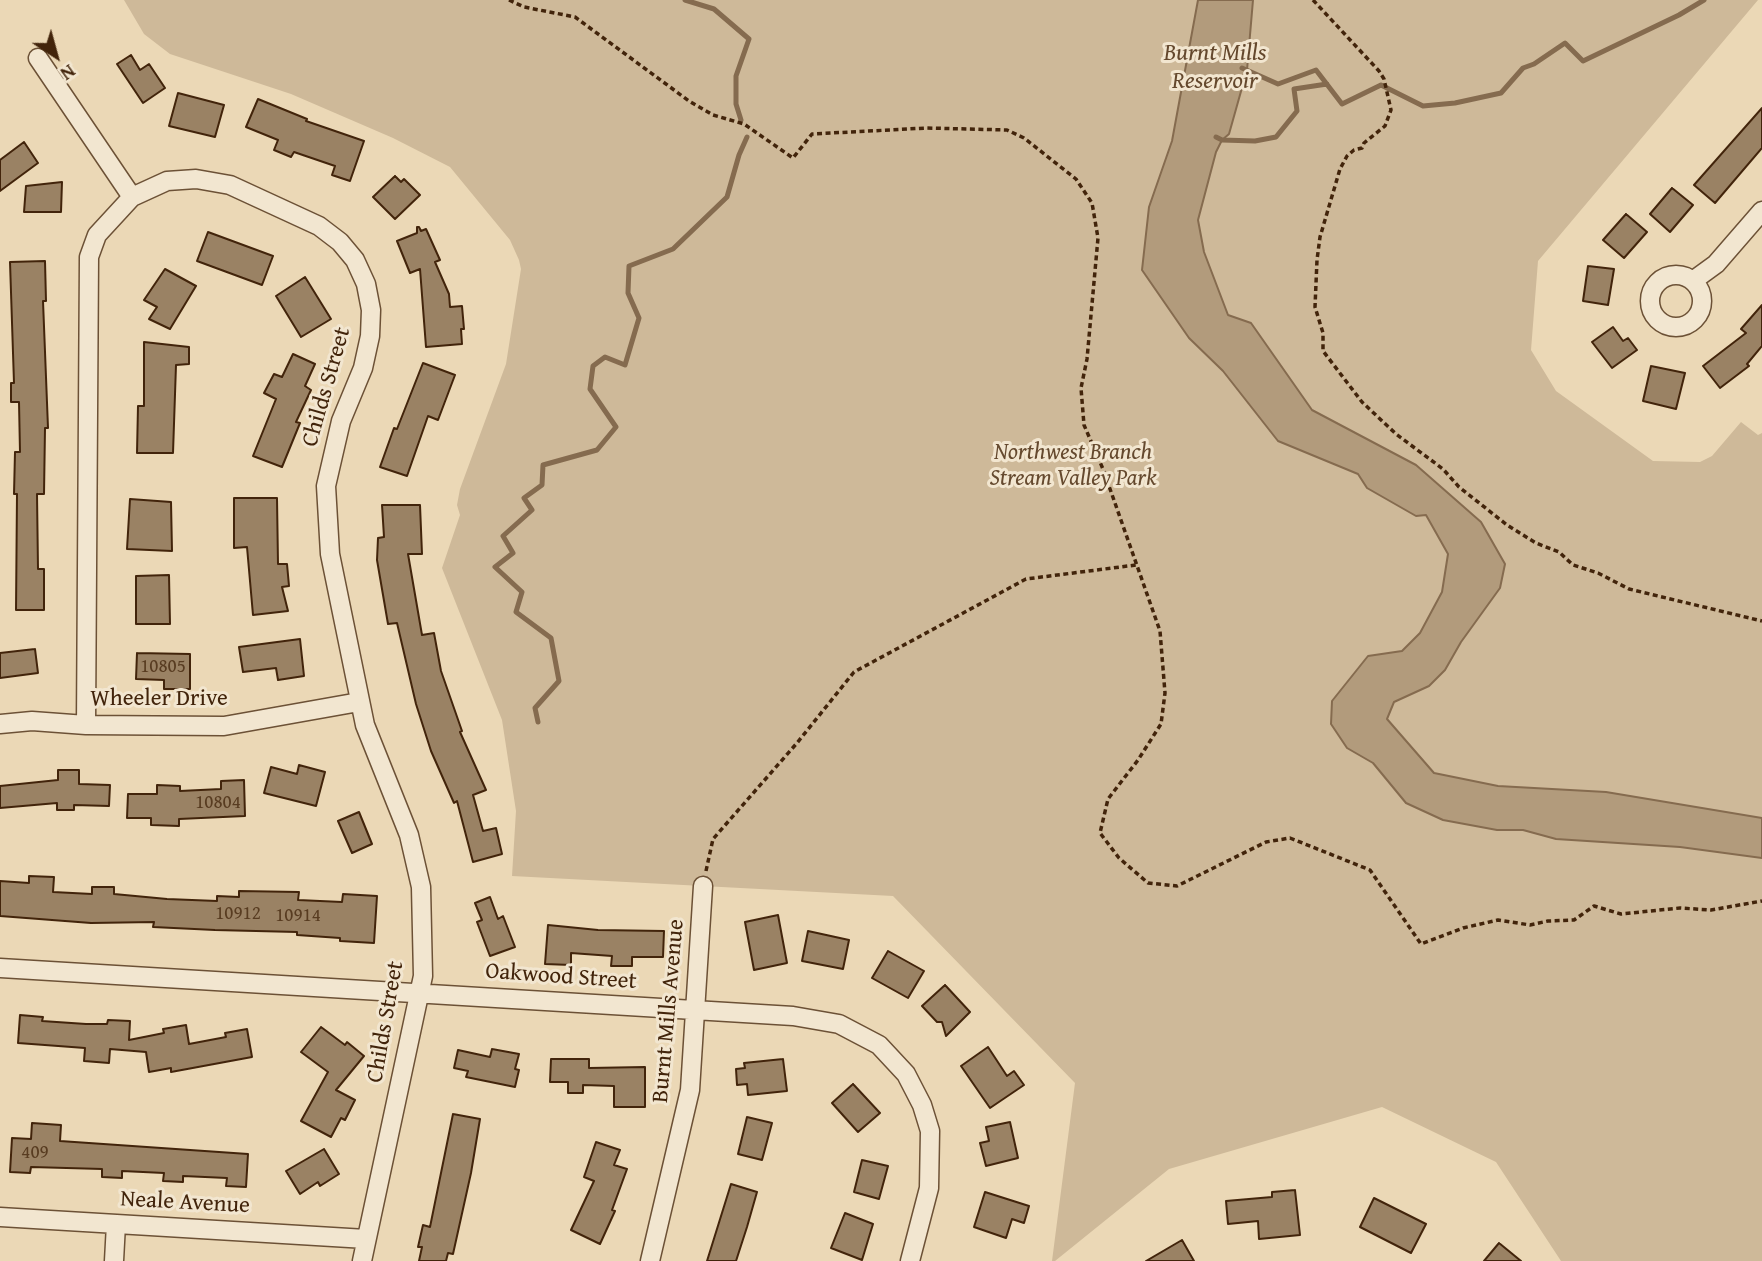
<!DOCTYPE html>
<style>
body{margin:0}
#map{position:relative;width:1762px;height:1261px;overflow:hidden;background:#ebd8b6;font-family:"Gentium Book Plus",serif}
canvas{display:block}
.north{position:absolute;left:21px;top:21px;width:70px;height:70px;-webkit-text-stroke:5px #f2e6d0;paint-order:stroke;rotate:144deg;font-size:19px;font-weight:700;line-height:28px;text-align:center;color:#42240b}
.north::after{content:'';display:block;margin:auto;width:24px;height:32px;background:#42240b;clip-path:polygon(50% 0,100% 100%,50% 72%,0 100%)}
</style>
<div id="map">
<canvas width="1762" height="1261"></canvas>
<div class="north">N</div>
</div>
<script>
const context = document.querySelector('canvas').getContext('2d');
context.lineJoin = 'round';
function fillPath(path, color) {
  context.fillStyle = color;
  context.fill(path, 'evenodd');
}
function poly(rows) {
  const path = new Path2D();
  for (const r of rows) {
    if (r.length === 3) {
      path.moveTo(r[0] + r[2], r[1]);
      path.arc(r[0], r[1], r[2], 0, 2 * Math.PI);
      continue;
    }
    path.moveTo(r[0], r[1]);
    for (let i = 2; i < r.length; i += 2) path.lineTo(r[i], r[i + 1]);
  }
  return path;
}
function strokePath(path, color, width, dash) {
  context.strokeStyle = color;
  context.lineWidth = width;
  context.lineCap = dash ? 'butt' : 'round';
  context.setLineDash(dash || []);
  context.stroke(path);
}
function drawText(font, color, halo, rows, align = 'center') {
  context.font = font + ' "Gentium Book Plus",serif';
  context.lineWidth = 6;
  context.setLineDash([]);
  context.textBaseline = 'middle';
  context.strokeStyle = halo;
  context.fillStyle = color;
  for (const [text, x, y, turn = 0] of rows) {
    context.save();
    context.translate(x, y);
    context.rotate((+turn || 0) * Math.PI / 180);
    context.textAlign = isNaN(turn) ? turn : align;
    if (halo) context.strokeText(text, 0, 0);
    context.fillText(text, 0, 0);
    context.restore();
  }
}
fillPath(poly([
 [124,0,1758,0,1538,261,1531,350,1556,391,1653,461,1700,462,1712,456,1741,422,1758,435,1762,433,1762,1261,1561,1261,1496,1162,1382,1107,1169,1169,1055,1261,1052,1261,1075,1083,893,896,512,876,516,811,502,720,442,568,460,515,457,505,460,489,506,364,521,269,519,260,510,240,450,167,393,138,291,94,170,54,144,34]
]), '#ceb999');
const water = poly([
 [1198,0,1253,0,1247,70,1229,134,1222,140,1216,152,1198,220,1204,252,1228,315,1251,323,1312,410,1416,465,1481,522,1505,564,1500,588,1461,642,1445,670,1429,686,1394,702,1387,719,1434,773,1498,786,1606,792,1762,818,1762,858,1680,847,1556,839,1523,830,1497,830,1443,820,1406,803,1373,763,1347,748,1331,724,1332,701,1368,656,1402,651,1420,633,1442,592,1448,554,1426,515,1416,516,1367,488,1358,474,1278,441,1223,371,1189,338,1142,270,1149,207,1172,141,1198,0]
]);
fillPath(water, '#b29b7c');
strokePath(water, '#856b4f', 2);
strokePath(poly([
 [685,0,714,9,749,39,736,76,736,104,741,120],
 [1242,68,1278,84,1316,70,1342,104,1381,85,1423,106,1455,103,1501,93,1523,68,1534,64,1565,43,1583,61,1679,15,1704,0],
 [1216,137,1222,140,1255,141,1276,137,1297,111,1294,89,1327,84],
 [538,722,535,708,559,681,551,638,516,612,522,592,495,567,513,553,503,536,532,510,524,498,542,485,543,465,597,450,616,427,590,389,593,366,605,357,625,365,639,318,628,293,629,266,673,249,727,197,739,155,747,137]
]), '#856b4f', 5);
const building = poly([
 [131,55,140,70,149,64,165,88,143,103,117,64,131,55],
 [178,93,224,105,215,137,169,126,178,93],
 [258,99,307,119,306,121,364,141,350,181,332,175,335,166,294,152,291,157,274,150,278,140,246,127,258,99],
 [1762,108,1762,148,1715,203,1694,185,1762,108],
 [24,142,38,163,0,191,0,160,24,142],
 [395,176,401,182,404,179,420,195,395,219,373,197,395,176],
 [62,182,61,212,24,212,26,186,62,182],
 [1672,188,1693,205,1670,232,1650,214,1672,188],
 [1626,214,1647,232,1624,258,1603,240,1626,214],
 [417,227,419,227,421,231,426,229,440,260,435,262,449,294,450,307,462,306,464,329,461,329,462,344,426,347,420,269,410,273,397,241,417,233,417,227],
 [208,232,273,256,262,285,197,261,208,232],
 [45,261,46,301,43,301,48,428,45,428,44,494,37,494,38,569,44,569,44,610,16,610,17,494,14,494,15,452,20,452,19,402,11,402,11,383,14,383,10,262,45,261],
 [1588,266,1614,269,1608,305,1583,301,1588,266],
 [165,269,196,286,170,329,149,319,157,307,144,300,165,269],
 [305,277,331,319,301,337,276,296,305,277],
 [1762,305,1762,346,1747,364,1749,366,1720,388,1703,366,1746,333,1741,329,1762,305],
 [1613,327,1623,341,1628,338,1637,350,1612,368,1592,342,1613,327],
 [144,342,189,347,189,364,176,365,173,453,137,453,138,406,144,406,144,342],
 [293,354,315,364,305,386,311,390,296,422,300,423,282,467,253,456,276,399,264,393,274,374,282,377,293,354],
 [423,363,455,375,438,420,428,416,407,476,380,467,394,428,397,429,423,363],
 [1651,366,1685,373,1676,409,1643,401,1651,366],
 [234,498,277,498,278,564,287,564,289,586,282,587,288,611,253,615,247,547,234,548,234,498],
 [130,499,171,502,172,551,127,549,130,499],
 [382,505,420,505,422,554,408,554,422,635,434,633,441,671,462,731,460,732,486,790,473,795,483,831,496,828,502,854,473,862,457,801,454,803,431,751,416,704,397,623,388,624,377,560,378,538,384,537,382,505],
 [169,575,170,624,136,624,136,576,169,575],
 [300,639,304,676,278,680,276,668,243,672,239,647,300,639],
 [35,649,38,673,0,678,0,653,35,649],
 [137,653,190,654,190,689,164,689,164,680,136,679,137,653],
 [299,765,325,772,316,806,264,793,271,767,297,774,299,765],
 [58,770,79,770,79,784,110,785,109,806,74,805,74,810,57,810,57,803,0,808,0,786,58,780,58,770],
 [244,780,245,816,179,819,179,826,151,825,151,818,127,818,128,794,157,794,157,785,180,786,180,791,221,789,221,781,244,780],
 [359,812,372,844,352,853,338,821,359,812],
 [29,876,54,877,53,892,92,894,92,887,114,887,114,894,167,899,217,901,217,896,239,897,239,891,299,892,298,900,342,902,343,894,377,896,374,943,340,941,340,938,297,935,297,932,215,930,153,927,154,922,91,923,0,916,0,881,29,883,29,876],
 [490,897,498,919,503,916,515,947,490,956,477,922,482,920,475,903,490,897],
 [778,915,787,963,754,970,745,922,778,915],
 [548,925,598,930,664,931,663,957,632,957,632,966,611,966,612,956,571,953,571,965,545,964,548,925],
 [808,931,849,940,843,969,802,961,808,931],
 [888,951,924,971,908,998,872,978,888,951],
 [945,985,970,1012,946,1036,942,1022,937,1022,922,1006,945,985],
 [20,1015,43,1017,42,1021,86,1024,107,1024,108,1020,130,1021,129,1040,164,1033,163,1029,186,1025,189,1044,226,1037,225,1033,247,1029,252,1057,171,1072,171,1068,149,1072,146,1052,110,1049,109,1063,84,1061,85,1048,18,1043,20,1015],
 [321,1027,345,1045,347,1042,364,1056,336,1090,355,1100,345,1120,341,1118,331,1137,301,1121,328,1072,301,1052,321,1027],
 [988,1047,1007,1076,1014,1071,1024,1085,990,1108,961,1066,988,1047],
 [492,1049,519,1054,515,1069,519,1070,515,1087,466,1077,468,1071,454,1068,458,1050,490,1057,492,1049],
 [551,1059,589,1059,589,1068,645,1067,645,1107,614,1107,614,1086,583,1085,583,1093,568,1093,568,1082,550,1082,551,1059],
 [783,1059,787,1091,748,1095,747,1084,737,1085,736,1069,745,1068,744,1063,783,1059],
 [853,1084,880,1113,858,1132,832,1103,853,1084],
 [453,1114,480,1119,471,1173,453,1254,448,1253,446,1261,419,1261,422,1247,418,1247,423,1225,430,1227,453,1114],
 [747,1117,772,1123,762,1160,738,1154,747,1117],
 [1010,1122,1018,1158,986,1166,980,1143,989,1141,986,1127,1010,1122],
 [32,1123,61,1125,60,1141,248,1154,246,1187,226,1186,227,1178,183,1176,183,1182,163,1181,164,1173,122,1171,122,1178,102,1177,102,1169,31,1167,30,1173,10,1172,12,1138,31,1139,32,1123],
 [596,1142,620,1150,614,1165,627,1169,612,1210,615,1211,600,1244,571,1230,594,1181,584,1177,596,1142],
 [324,1149,339,1174,320,1186,318,1182,300,1194,286,1171,324,1149],
 [862,1160,888,1166,879,1199,854,1192,862,1160],
 [731,1184,757,1192,747,1227,736,1261,707,1261,731,1184],
 [1295,1190,1300,1235,1259,1239,1258,1221,1228,1224,1226,1201,1272,1197,1272,1192,1295,1190],
 [985,1192,1029,1206,1024,1223,1012,1219,1006,1238,974,1227,985,1192],
 [1374,1198,1426,1224,1411,1253,1360,1227,1374,1198],
 [845,1213,873,1224,862,1260,831,1248,845,1213],
 [1182,1240,1194,1261,1146,1261,1182,1240],
 [1499,1243,1521,1261,1484,1261,1499,1243]
]);
fillPath(building, '#9a8264');
strokePath(building, '#42240b', 2);
const minor = poly([
 [38,58,132,197],
 [1676,301,26],
 [1694,280,1716,264,1762,211],
 [0,724,32,721,86,725,224,726,359,702],
 [86,725,89,257,97,235,132,197,167,181,196,179,230,185,319,226,340,242,355,260,366,284,371,310,370,336,363,368,341,421,326,486,330,554,365,725,409,835,421,887,423,976,362,1261],
 [0,968,793,1016,839,1024,879,1045,906,1074,922,1105,930,1131,929,1188,910,1261],
 [0,1217,366,1239],
 [114,1261,116,1224],
 [650,1261,690,1090,703,886]
]);
strokePath(minor, '#6c5136', 21);
strokePath(poly([
 [509,0,524,7,575,17,689,101,713,115,744,124,793,158,812,134,927,128,1007,130,1024,138,1076,179,1092,203,1098,238,1087,359,1081,388,1084,425,1103,469,1160,631,1165,693,1161,724,1138,760,1108,799,1100,833,1119,858,1148,883,1177,886,1266,842,1290,838,1370,870,1421,944,1463,928,1498,920,1530,925,1548,921,1574,920,1594,906,1621,914,1680,908,1711,910,1762,901],
 [1313,0,1379,71,1384,79,1391,110,1385,126,1364,143,1362,148,1354,150,1347,156,1340,169,1320,237,1317,260,1315,307,1323,333,1323,351,1362,402,1396,434,1443,469,1459,487,1507,525,1536,543,1559,552,1573,565,1598,573,1629,589,1762,621],
 [706,871,713,839,797,743,854,672,1026,579,1136,565]
]), '#42240b', 3.5, [5, 3.5]);
strokePath(minor, '#f2e6d0', 18);
drawText('19px', '#583c21', null, [
 ["10805",163,667],
 ["10804",218,803],
 ["10912",238,914],
 ["10914",298,916],
 ["409",35,1153]
]);
drawText('23px', '#42240b', '#f2e6d0', [
 ["Childs Street",327,387,-74],
 ["Wheeler Drive",159,699],
 ["Oakwood Street",561,977,4],
 ["Burnt Mills Avenue",669,1011,-85],
 ["Childs Street",386,1022,-80],
 ["Neale Avenue",185,1203,3]
]);
drawText('italic 23px', '#65492e', '#f2e6d0', [
 ["Northwest Branch",1073,453],
 ["Stream Valley Park",1073,479]
]);
drawText('italic 24px', '#64482d', '#f2e6d0', [
 ["Burnt Mills",1215,54],
 ["Reservoir",1215,82]
]);
</script>
